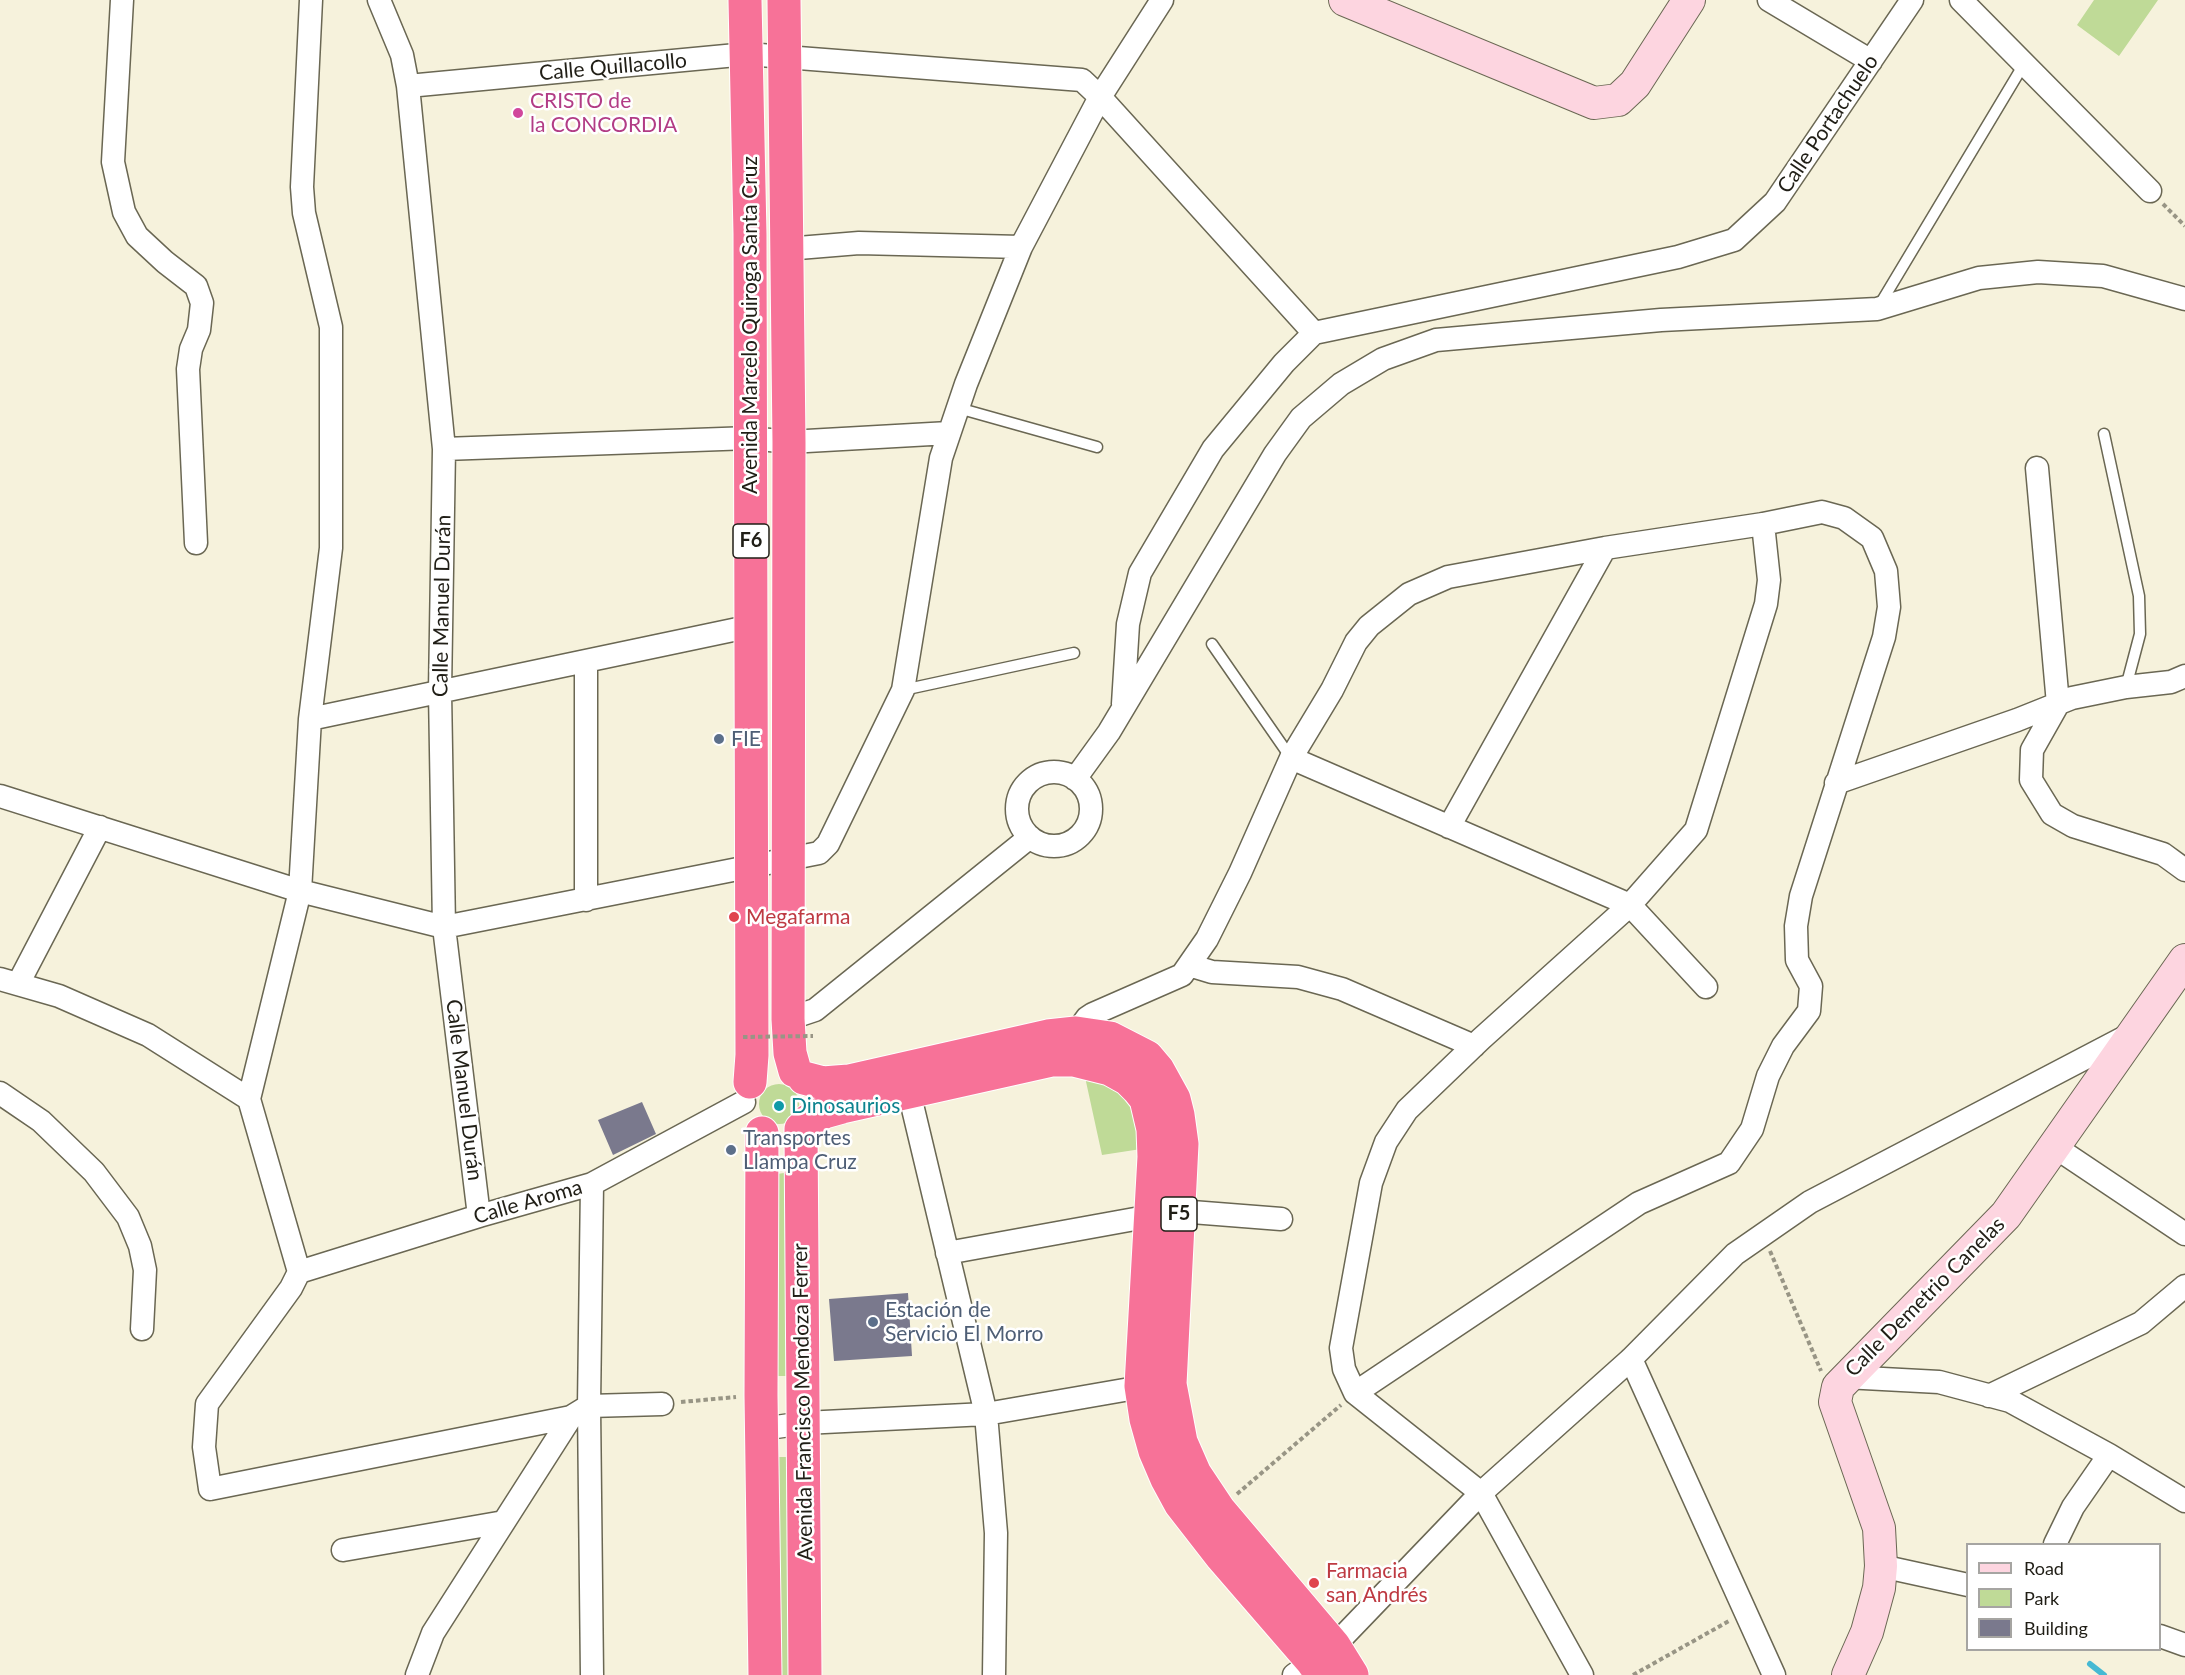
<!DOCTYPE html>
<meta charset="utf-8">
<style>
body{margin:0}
#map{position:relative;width:2185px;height:1675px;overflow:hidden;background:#f6f2dc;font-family:Lato,sans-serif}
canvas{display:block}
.legend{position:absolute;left:1966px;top:1543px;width:195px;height:108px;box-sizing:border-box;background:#fff;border:2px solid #a6a5a2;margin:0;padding:8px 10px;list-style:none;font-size:18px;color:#201e16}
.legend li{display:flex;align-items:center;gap:12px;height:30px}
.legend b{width:30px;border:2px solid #a6a5a2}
</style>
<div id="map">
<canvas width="2185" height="1675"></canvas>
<ul class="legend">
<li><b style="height:8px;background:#fdd5e0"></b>Road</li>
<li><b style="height:16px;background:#bfda97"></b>Park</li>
<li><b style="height:16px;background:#7a798d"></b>Building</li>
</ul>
</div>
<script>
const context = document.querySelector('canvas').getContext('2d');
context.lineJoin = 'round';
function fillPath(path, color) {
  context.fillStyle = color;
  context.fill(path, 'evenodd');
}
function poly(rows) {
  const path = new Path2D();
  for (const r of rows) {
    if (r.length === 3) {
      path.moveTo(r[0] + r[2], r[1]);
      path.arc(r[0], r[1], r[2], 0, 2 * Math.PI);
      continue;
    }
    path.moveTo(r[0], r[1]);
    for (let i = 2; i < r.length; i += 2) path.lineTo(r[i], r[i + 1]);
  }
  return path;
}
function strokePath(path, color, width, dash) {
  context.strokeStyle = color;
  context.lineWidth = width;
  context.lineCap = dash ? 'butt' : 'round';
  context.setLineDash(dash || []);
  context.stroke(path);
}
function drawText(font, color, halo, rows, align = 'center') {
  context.font = font + ' Lato,sans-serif';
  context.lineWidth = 5;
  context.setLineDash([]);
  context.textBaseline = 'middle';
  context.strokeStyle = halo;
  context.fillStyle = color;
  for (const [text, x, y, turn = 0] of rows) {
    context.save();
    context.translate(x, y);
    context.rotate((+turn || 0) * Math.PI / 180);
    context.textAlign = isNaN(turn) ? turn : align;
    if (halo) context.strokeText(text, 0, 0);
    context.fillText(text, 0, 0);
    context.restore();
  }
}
fillPath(poly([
 [2094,0,2158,0,2119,56,2077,25],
 [1085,1077,1117,1088,1129,1101,1136,1119,1141,1149,1102,1155],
 [779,1104,20],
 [784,1173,790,1376,776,1376,770,1175],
 [776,1457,791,1457,792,1675,777,1675]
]), '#bfda97');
strokePath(poly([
 [2090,1664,2104,1675]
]), '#46b9d3', 6);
fillPath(poly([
 [642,1102,656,1134,613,1155,598,1120],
 [908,1293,912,1356,834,1361,829,1299]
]), '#7a798d');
const lane = poly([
 [1879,306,2024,64],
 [958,408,1097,447],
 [2104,434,2139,596,2140,634,2126,687],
 [1212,644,1291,758],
 [903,690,1074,653]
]);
const street = poly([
 [122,0,113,162,124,212,137,236,165,262,196,286,202,303,199,330,191,349,188,369,196,543],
 [311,0,302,187,304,213,331,327,331,548,310,719,300,891,249,1099,299,1272,291,1288,207,1404,204,1447,210,1489,571,1417,589,1406,662,1404],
 [379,0,402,55,408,86,444,449,440,691,444,927,479,1216],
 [1769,0,1871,61],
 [1961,0,2150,191],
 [408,86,747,54,1082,80,1100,97,1314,333],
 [786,249,859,243,1021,247],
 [444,449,750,438,789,442,949,433],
 [2037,468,2058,704,2032,750,2031,780,2052,814,2073,826,2163,854,2185,870],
 [1123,704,1128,624,1140,573,1213,449,1284,363,1314,333,1678,257,1734,240,1775,202,1912,0],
 [310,719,752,626],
 [1291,758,1630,905,1706,987],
 [1054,809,37],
 [1075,779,1109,732,1275,454,1301,418,1341,384,1383,359,1436,340,1661,320,1877,309,1979,278,2038,272,2103,276,2185,299],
 [1836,783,2017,720,2072,698,2126,687,2171,682,2185,676],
 [0,796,300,891,444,927,819,853,828,844,903,690,941,458,966,384,1021,247,1100,97,1162,0],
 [1449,827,1605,548],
 [586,900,586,662],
 [1189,965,1212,972,1298,977,1342,989,1474,1046],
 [0,979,59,996,148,1035,249,1099],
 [18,984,100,827],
 [788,1019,815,1010,1030,837],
 [1076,1033,1087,1018,1093,1014,1182,975,1207,939,1240,873,1291,758,1332,690,1356,642,1369,626,1409,594,1448,577,1605,548,1763,524,1822,512,1844,518,1872,538,1886,571,1889,607,1884,637,1801,896,1796,926,1797,960,1811,986,1809,1011,1783,1046,1768,1076,1752,1129,1729,1163,1639,1203,1355,1393],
 [909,1092,986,1414,996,1533,994,1675],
 [0,1093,41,1121,94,1172,128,1217,140,1246,145,1270,142,1329],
 [2055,1147,2185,1234],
 [947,1253,1179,1211,1281,1219],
 [299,1272,479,1216,592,1184,744,1102],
 [1631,1359,1774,1675],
 [1845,1377,1939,1382,2010,1401,2109,1455,2185,1501],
 [1989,1396,2141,1323,2185,1286],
 [762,1429,804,1423,986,1414,1153,1385],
 [2055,1544,2073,1507,2109,1455],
 [343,1550,504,1522],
 [1881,1566,1968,1585],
 [2160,1636,2185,1645],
 [417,1675,433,1633,571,1417],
 [592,1675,589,1406,592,1184],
 [1294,1675,1334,1646,1481,1493,1631,1359,1735,1254,1810,1202,2131,1034],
 [1582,1675,1481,1493,1355,1393,1344,1369,1341,1348,1371,1183,1386,1142,1407,1110,1481,1039,1630,905,1696,830,1766,604,1769,580,1763,524]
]);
const secondary = poly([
 [1345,0,1594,103,1618,100,1635,84,1689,0],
 [1848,1675,1867,1632,1879,1588,1881,1566,1879,1528,1835,1402,1838,1387,2006,1215,2185,960]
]);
const highway = poly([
 [745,0,750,234,752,1055,750,1082],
 [784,0,789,442,788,1019,790,1053,795,1071],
 [804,1078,823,1083,849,1081,1048,1036,1076,1033,1110,1038,1147,1057,1158,1070,1174,1099,1178,1115,1182,1144,1170,1384,1181,1442,1195,1474,1219,1510,1334,1646,1352,1675],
 [808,1121,824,1112,842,1107,1052,1060,1074,1060,1110,1069,1128,1079,1138,1089,1146,1099,1153,1129,1154,1157,1141,1386,1146,1419,1155,1451,1167,1479,1180,1503,1222,1557,1312,1661,1322,1675],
 [801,1129,805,1675],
 [762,1133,761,1395,765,1675]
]);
strokePath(lane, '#6a6753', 13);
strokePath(street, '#6a6753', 25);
strokePath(secondary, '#6a6753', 34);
strokePath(highway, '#fff', 35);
strokePath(poly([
 [2163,204,2185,226],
 [1770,1251,1821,1371],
 [681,1402,736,1397],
 [1237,1494,1341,1405],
 [1633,1675,1729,1621]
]), '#989585', 4, [4.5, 3]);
strokePath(lane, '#fff', 10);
strokePath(street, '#fff', 22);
strokePath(secondary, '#fdd5e0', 32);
strokePath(highway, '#f77298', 33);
strokePath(poly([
 [743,1037,813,1036]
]), '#989585', 4, [4.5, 3]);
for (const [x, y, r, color] of [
 [518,113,6,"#d1479c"],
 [719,739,6,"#5c6f8a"],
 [734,917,6,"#e0444e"],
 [779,1106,6,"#0f9aa8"],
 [731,1150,6,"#5c6f8a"],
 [873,1322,6,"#5c6f8a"],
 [1314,1583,6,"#e0444e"]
]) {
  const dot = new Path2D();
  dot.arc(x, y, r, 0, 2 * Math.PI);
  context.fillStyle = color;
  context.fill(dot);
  strokePath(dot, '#fff', 2);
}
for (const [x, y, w] of [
 [751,541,36],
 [1179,1214,36]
]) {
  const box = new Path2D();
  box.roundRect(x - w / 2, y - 17, w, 34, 4.5);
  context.fillStyle = '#fff';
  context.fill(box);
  strokePath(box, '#201e16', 1.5);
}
drawText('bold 20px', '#201e16', null, [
 ["F6",751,541],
 ["F5",1179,1214]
]);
drawText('21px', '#201e16', '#fff', [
 ["Calle Quillacollo",613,67,-5],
 ["Calle Portachuelo",1828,124,-56],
 ["Avenida Marcelo Quiroga Santa Cruz",750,325,-90],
 ["Calle Manuel Durán",442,606,-89],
 ["Calle Manuel Durán",464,1090,83],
 ["Calle Aroma",528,1202,-16],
 ["Calle Demetrio Canelas",1925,1297,-45],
 ["Avenida Francisco Mendoza Ferrer",803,1402,-91]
]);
drawText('21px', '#b23c85', '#fff', [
 ["CRISTO de",530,101],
 ["la CONCORDIA",530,125]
], 'left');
drawText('21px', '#4e5e75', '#fff', [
 ["FIE",731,739],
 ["Transportes",743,1138],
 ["Llampa Cruz",743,1162],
 ["Estación de",885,1310],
 ["Servicio El Morro",885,1334]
], 'left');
drawText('21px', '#be3a42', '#fff', [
 ["Megafarma",746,917],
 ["Farmacia",1326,1571],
 ["san Andrés",1326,1595]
], 'left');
drawText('21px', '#0d838f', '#fff', [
 ["Dinosaurios",791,1106]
], 'left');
</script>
